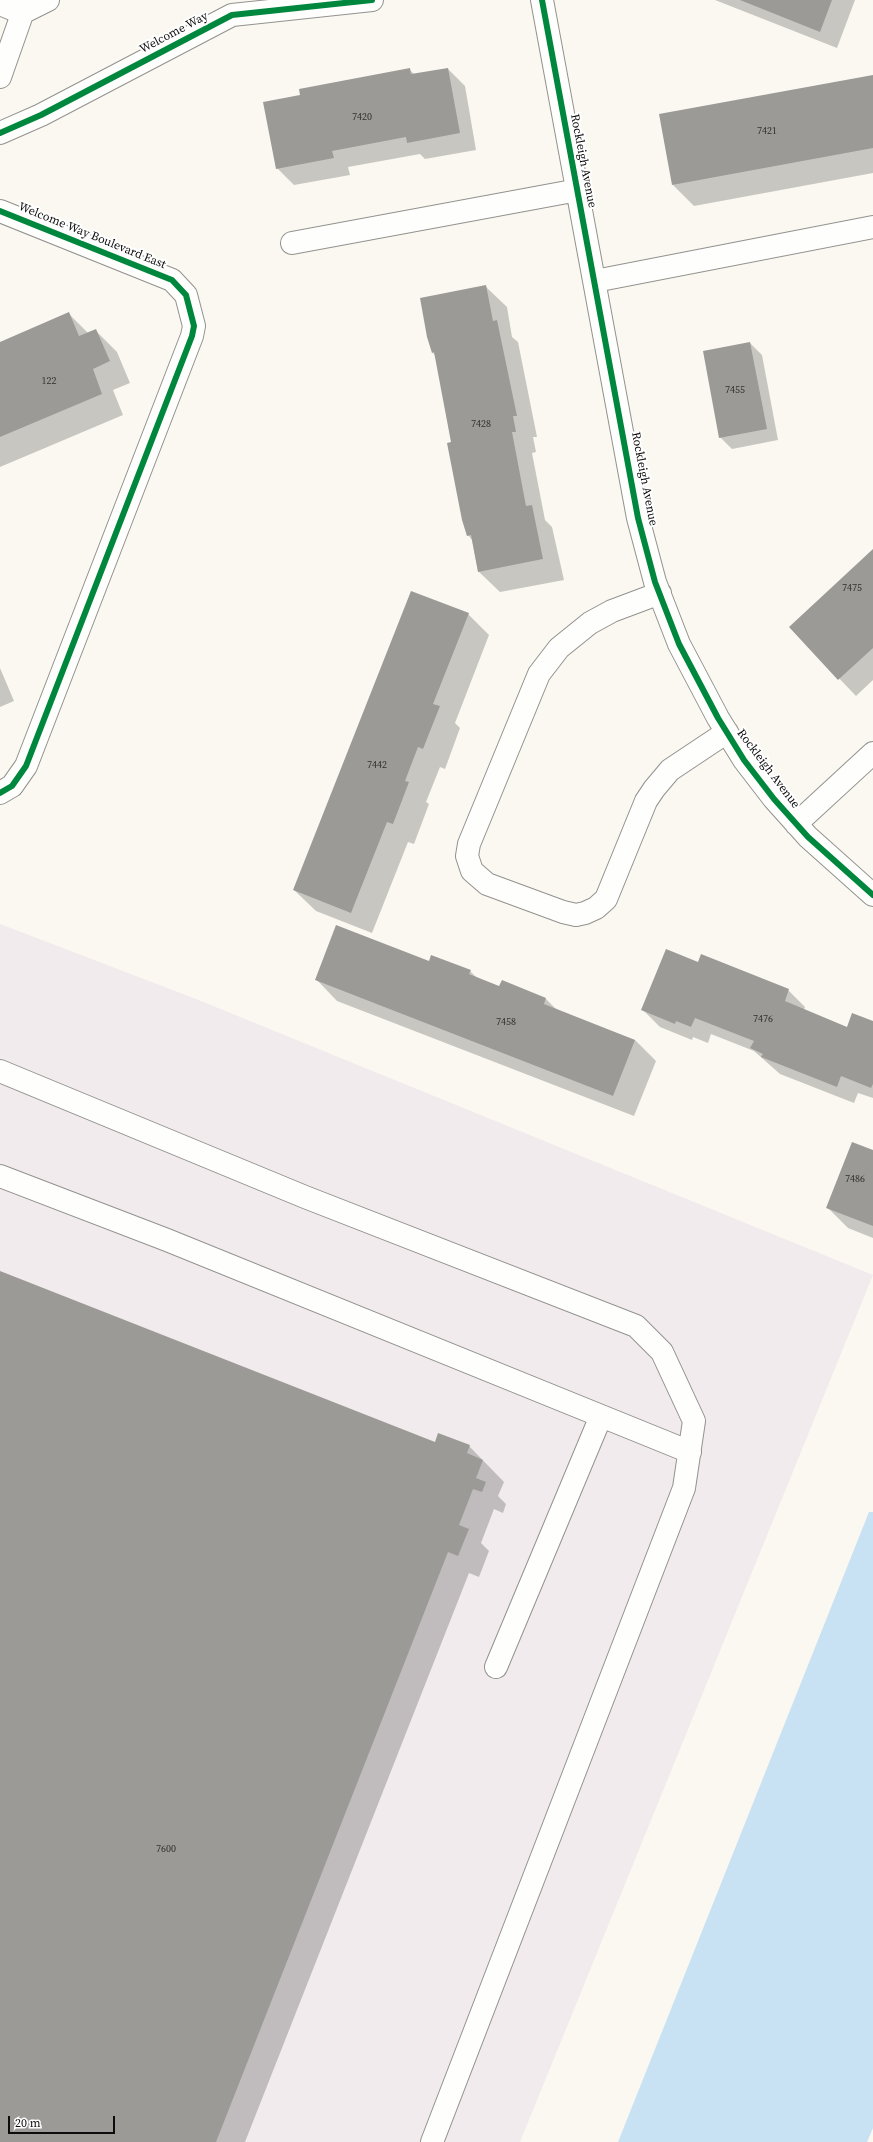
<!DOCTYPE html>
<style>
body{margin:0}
#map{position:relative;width:873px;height:2142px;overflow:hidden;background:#faf8f0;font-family:"Source Serif 4",serif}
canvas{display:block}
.scale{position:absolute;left:8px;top:2116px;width:107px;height:18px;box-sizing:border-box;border:2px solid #0c0c0c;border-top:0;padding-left:5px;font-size:12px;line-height:14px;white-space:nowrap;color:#0c0c0c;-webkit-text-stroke:3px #fff;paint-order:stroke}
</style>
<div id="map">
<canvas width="873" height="2142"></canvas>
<div class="scale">20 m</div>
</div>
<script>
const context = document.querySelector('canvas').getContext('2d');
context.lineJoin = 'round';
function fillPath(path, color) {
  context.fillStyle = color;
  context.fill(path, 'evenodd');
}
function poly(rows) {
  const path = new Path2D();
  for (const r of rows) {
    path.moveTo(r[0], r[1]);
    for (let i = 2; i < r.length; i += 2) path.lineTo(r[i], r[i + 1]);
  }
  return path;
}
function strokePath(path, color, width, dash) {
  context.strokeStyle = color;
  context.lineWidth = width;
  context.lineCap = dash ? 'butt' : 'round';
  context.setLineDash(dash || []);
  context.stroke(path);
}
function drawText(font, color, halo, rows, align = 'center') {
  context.font = font + ' "Source Serif 4",serif';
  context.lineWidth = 4;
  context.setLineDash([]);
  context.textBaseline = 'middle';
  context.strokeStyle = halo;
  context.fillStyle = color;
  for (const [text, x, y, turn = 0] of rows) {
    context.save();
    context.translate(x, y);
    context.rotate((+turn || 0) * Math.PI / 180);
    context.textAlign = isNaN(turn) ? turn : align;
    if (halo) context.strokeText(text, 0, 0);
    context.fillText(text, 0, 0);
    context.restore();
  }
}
fillPath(poly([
 [0,924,196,999,873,1275,520,2142,0,2142]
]), '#f1ebed');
fillPath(poly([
 [869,1512,873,1512,873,2128,867,2142,618,2142]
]), '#c8e2f3');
fillPath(poly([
 [715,0,855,0,837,48],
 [409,69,415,75,448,69,465,86,476,150,425,159,420,154,348,167,350,175,294,185,277,168,301,96],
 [873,76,873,173,694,206,673,185],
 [485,286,507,307,512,337,518,342,537,437,533,437,536,452,532,453,545,520,552,527,564,580,500,592,478,571,472,540,468,535,436,356,432,352],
 [69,314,89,334,96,331,117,352,130,383,113,390,123,415,0,467,0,343],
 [750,343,762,355,778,440,732,449,720,437],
 [873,551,873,680,856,696,790,627],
 [468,614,489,635,455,723,460,728,445,769,440,767,426,802,429,804,414,844,408,842,372,933,316,911,294,890],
 [0,668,14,701,0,707],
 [429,962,470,971,478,979,500,987,502,981,546,999,558,1011,635,1040,656,1061,634,1116,337,1001,316,979],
 [698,963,788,990,805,1007,804,1010,847,1028,873,1022,873,1098,858,1093,854,1103,780,1074,754,1051,711,1034,708,1043,693,1037,692,1040,660,1027,643,1010],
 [873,1151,873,1238,848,1228,827,1207],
 [0,1273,435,1443,469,1446,504,1482,498,1496,506,1504,503,1513,494,1509,481,1543,489,1551,479,1577,469,1573,245,2142,0,2142]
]), '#0003');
fillPath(poly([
 [740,0,832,0,820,32],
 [410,68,411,74,448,68,460,133,407,143,406,137,332,151,334,158,276,169,263,102,300,95,299,89],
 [873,75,873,148,672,185,659,114],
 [486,285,493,321,497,320,517,416,513,416,516,432,512,432,526,506,532,505,543,559,478,572,471,535,467,536,462,520,447,443,451,442,434,352,432,353,427,337,420,298],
 [69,312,79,336,96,329,110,361,93,369,102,394,0,437,0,342],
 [750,342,767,429,719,438,703,351],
 [873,549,873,648,838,680,789,627],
 [411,591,469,613,433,704,440,706,423,749,418,747,405,781,409,782,393,824,387,822,351,913,293,890],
 [336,925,429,961,431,955,471,970,469,974,499,986,502,980,546,998,544,1004,635,1040,613,1096,315,980],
 [666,949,698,962,701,954,789,989,785,1001,847,1027,852,1013,873,1021,873,1084,871,1088,841,1076,837,1087,761,1057,763,1054,750,1048,754,1041,695,1018,691,1027,676,1021,675,1024,641,1010],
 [852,1142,873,1150,873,1226,826,1208],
 [0,1271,435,1442,438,1433,470,1445,467,1453,483,1460,476,1478,486,1482,482,1492,473,1489,459,1525,469,1529,458,1556,448,1552,216,2142,0,2142]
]), '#9c9a96');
const minor = poly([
 [542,0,638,518,655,582,679,644,718,718,744,760,774,799,808,837,873,895],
 [0,4,22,13,48,0],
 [0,77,27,0],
 [0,133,41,115,232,15,372,0],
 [0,211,172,280,186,295,194,326,192,336,26,766,12,786,0,793],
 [292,243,578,190],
 [595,281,873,227],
 [660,593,612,611,590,623,559,648,539,674,469,844,467,856,472,871,487,884,563,912,576,915,585,913,596,908,606,899,646,801,654,789,670,770,727,732],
 [796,824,873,753],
 [0,1071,305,1197,636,1326,662,1352,694,1421,684,1488,432,2142],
 [0,1176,167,1240,690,1452],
 [496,1667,601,1416]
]);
strokePath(minor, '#93928f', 24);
strokePath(minor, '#fefefd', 22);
strokePath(poly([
 [542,0,638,518,655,582,679,644,718,718,744,760,774,799,808,837,873,895],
 [0,133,41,115,232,15,372,0],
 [0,211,172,280,186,295,194,326,192,336,26,766,12,786,0,793]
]), '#00873e', 6);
drawText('10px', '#30302e', null, [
 ["7420",362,117],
 ["7421",767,131],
 ["122",49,381],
 ["7455",735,390],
 ["7428",481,424],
 ["7475",852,588],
 ["7442",377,765],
 ["7476",763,1019],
 ["7458",506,1022],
 ["7486",855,1179],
 ["7600",166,1849]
]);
drawText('12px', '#0c0c0c', '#fff', [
 ["Welcome Way",174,33,-28],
 ["Rockleigh Avenue",583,161,79],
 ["Welcome Way Boulevard East",92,236,22],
 ["Rockleigh Avenue",644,479,79],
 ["Rockleigh Avenue",768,769,53]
]);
</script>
